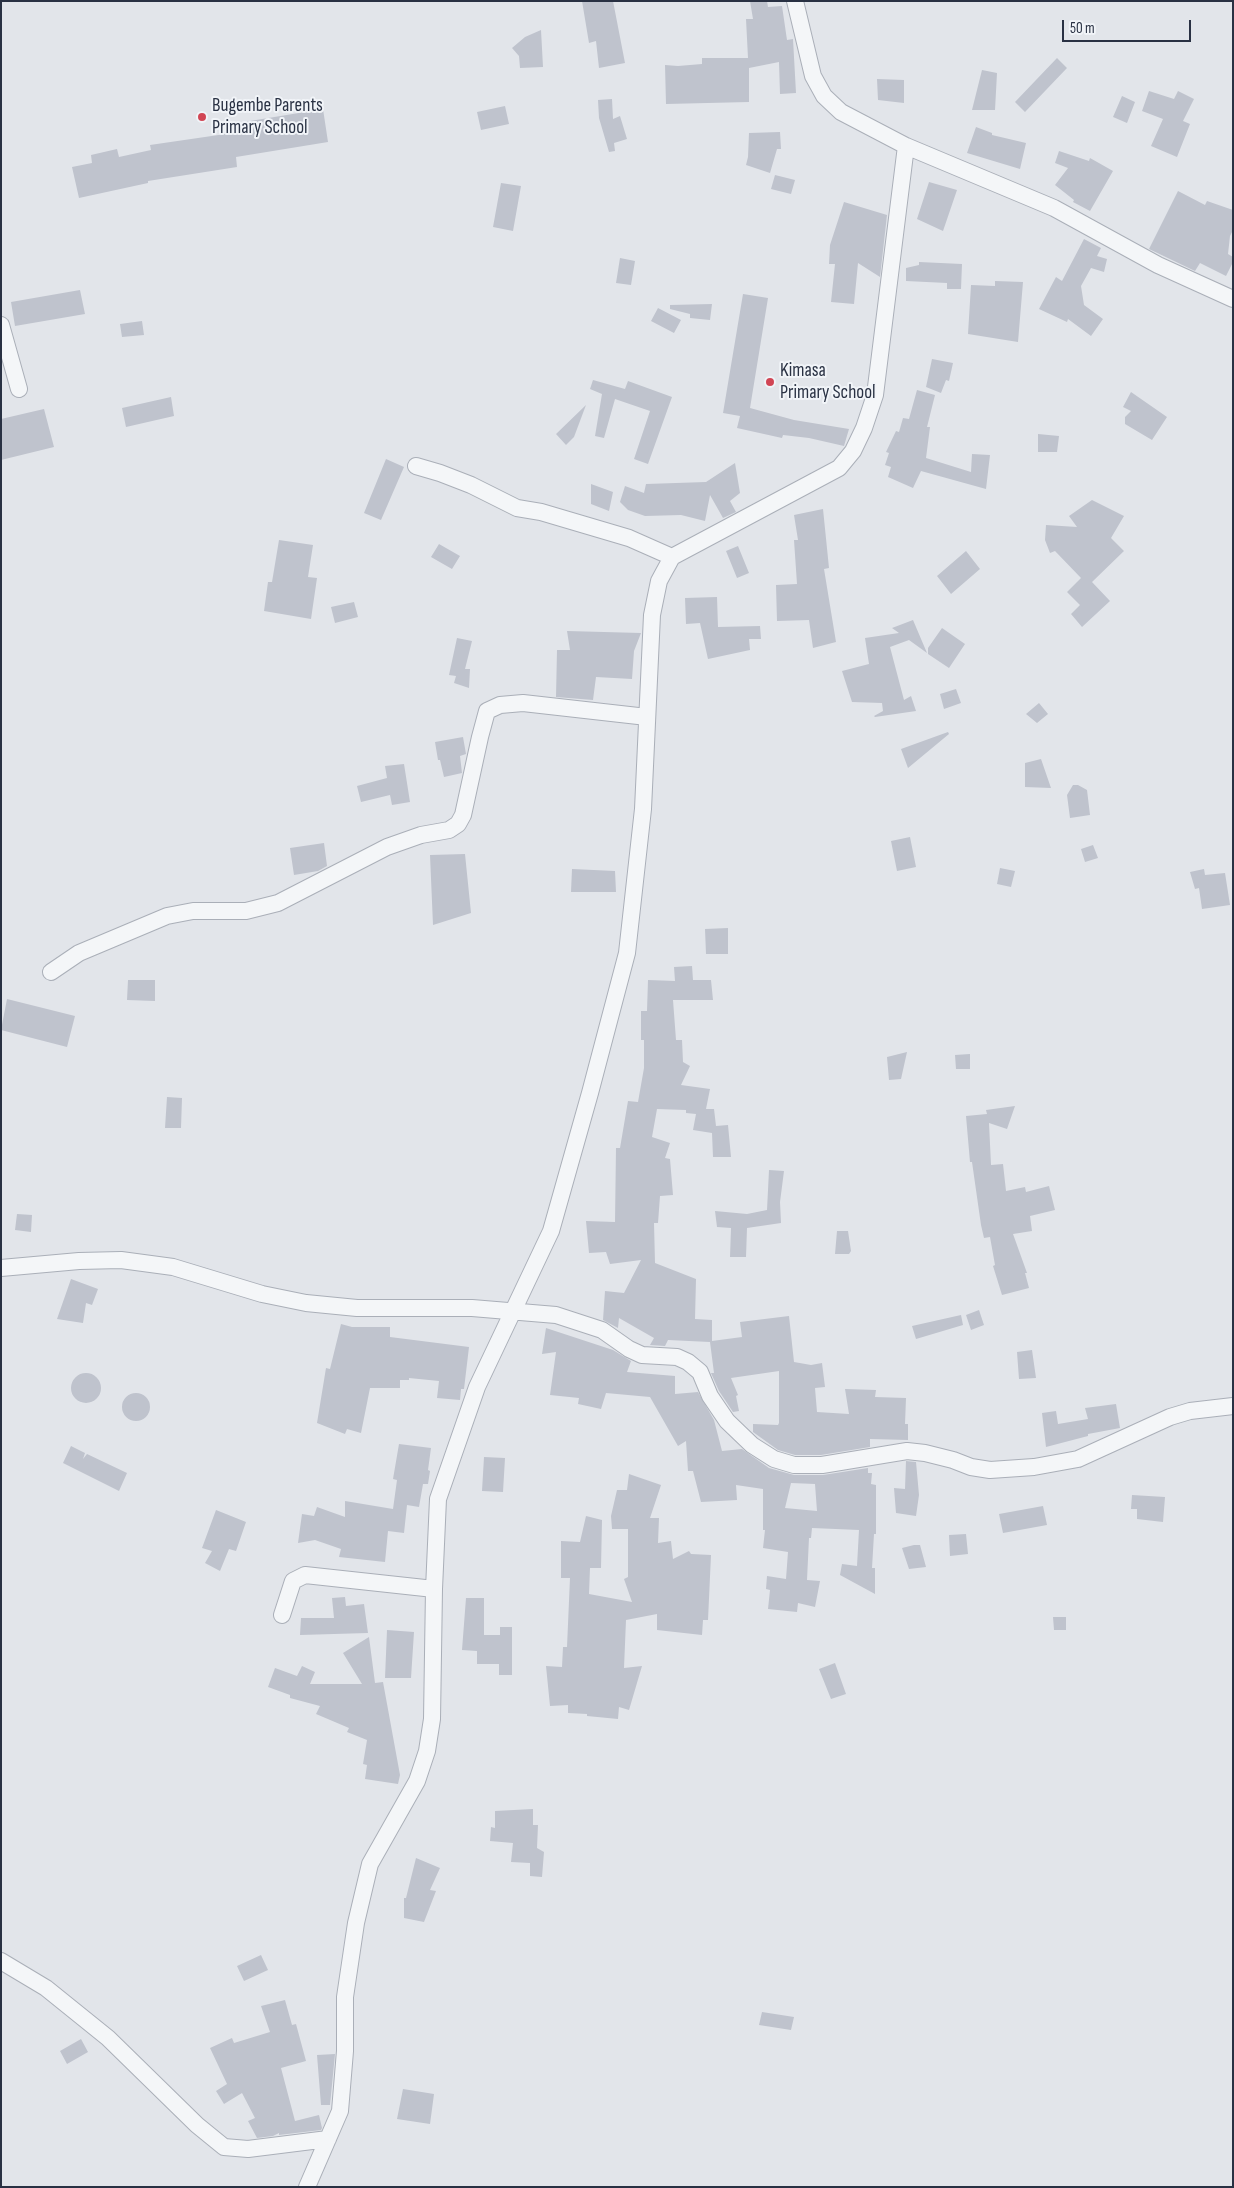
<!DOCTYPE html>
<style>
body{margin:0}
#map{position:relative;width:1234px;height:2188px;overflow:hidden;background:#e2e5ea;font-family:"Sofia Sans Condensed",sans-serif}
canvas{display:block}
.frame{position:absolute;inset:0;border:2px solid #293143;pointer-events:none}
.scale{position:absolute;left:1062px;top:20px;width:129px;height:22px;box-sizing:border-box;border:2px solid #293143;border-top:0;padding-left:6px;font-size:15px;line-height:18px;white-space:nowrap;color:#293143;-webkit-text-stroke:4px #f1f4f8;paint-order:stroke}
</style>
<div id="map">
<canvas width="1234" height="2188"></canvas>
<div class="frame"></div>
<div class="scale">50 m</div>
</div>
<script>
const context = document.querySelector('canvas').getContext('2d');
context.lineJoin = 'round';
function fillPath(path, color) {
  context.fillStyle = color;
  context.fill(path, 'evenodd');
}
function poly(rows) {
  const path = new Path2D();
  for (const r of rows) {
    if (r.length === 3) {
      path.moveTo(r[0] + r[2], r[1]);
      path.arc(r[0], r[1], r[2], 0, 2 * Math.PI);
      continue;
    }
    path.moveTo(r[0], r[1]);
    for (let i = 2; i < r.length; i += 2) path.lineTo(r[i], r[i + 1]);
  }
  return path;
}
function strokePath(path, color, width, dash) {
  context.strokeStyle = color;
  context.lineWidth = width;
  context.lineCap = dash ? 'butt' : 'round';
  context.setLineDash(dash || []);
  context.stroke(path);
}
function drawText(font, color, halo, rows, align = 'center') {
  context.font = font + ' "Sofia Sans Condensed",sans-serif';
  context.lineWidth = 4;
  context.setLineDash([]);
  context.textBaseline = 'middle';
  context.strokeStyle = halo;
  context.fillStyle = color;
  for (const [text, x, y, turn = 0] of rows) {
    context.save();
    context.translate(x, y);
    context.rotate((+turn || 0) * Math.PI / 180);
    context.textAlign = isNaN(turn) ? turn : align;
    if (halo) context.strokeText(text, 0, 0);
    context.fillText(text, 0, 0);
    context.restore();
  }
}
fillPath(poly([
 [582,1,613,1,625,63,599,68,596,41,589,43],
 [750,1,767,1,768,7,782,6,787,40,793,39,796,93,780,94,779,62,749,68,749,102,666,104,665,65,678,66,702,64,702,58,748,58,746,19,753,19],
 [541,30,543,67,520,68,519,56,512,48,525,37],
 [1057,58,1067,68,1025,112,1015,102],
 [982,70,997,73,995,110,972,110],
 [877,79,904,80,904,103,878,100],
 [1149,91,1174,99,1178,91,1194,99,1183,121,1190,124,1177,157,1151,146,1163,119,1142,111],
 [1122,96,1135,102,1127,123,1113,117],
 [612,99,613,119,620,116,627,139,614,143,615,151,609,152,599,118,598,100],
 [505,106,509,124,481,130,477,112],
 [323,109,328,142,236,157,237,167,148,181,148,183,79,198,72,167,92,163,91,155,117,149,119,157,151,150,150,145,246,131,244,122],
 [976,127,992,133,992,135,1026,143,1020,169,967,153],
 [780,132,781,149,777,149,770,173,746,165,748,157,749,133],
 [1059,151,1089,161,1090,158,1113,171,1090,211,1073,202,1074,200,1055,185,1068,168,1055,163],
 [775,175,795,180,791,194,771,189],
 [929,182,957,190,943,231,917,219],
 [501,183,521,186,513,231,493,227],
 [1178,191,1205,205,1207,201,1233,210,1233,230,1230,236,1228,254,1233,257,1233,262,1226,276,1200,263,1195,271,1149,249],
 [844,202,887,215,880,277,858,263,854,304,831,302,835,264,829,264,830,245],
 [1084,239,1101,248,1097,256,1107,259,1104,272,1091,268,1081,286,1084,305,1103,319,1091,336,1068,319,1067,322,1039,309,1056,277,1062,281],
 [620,258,635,261,631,285,616,283],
 [919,262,962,264,961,289,947,289,947,283,906,281,906,268,919,265],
 [995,281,1023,282,1018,342,968,334,971,285,995,286],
 [80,290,85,314,15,326,11,302],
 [743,294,768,298,750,408,794,420,849,429,844,446,809,438,783,435,782,438,737,428,740,416,723,413],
 [712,304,710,320,690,318,690,314,670,309,670,305],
 [658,308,681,320,674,333,651,321],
 [142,321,144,335,122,337,120,324],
 [932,359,953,363,949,381,946,380,941,393,926,387],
 [593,380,625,389,628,381,672,397,648,464,634,459,650,411,615,399,604,438,595,436,602,394,590,389],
 [917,390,935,395,927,427,930,427,926,458,971,472,972,454,990,455,986,489,921,471,913,488,888,477,891,467,885,465,889,453,886,452,896,431,899,432,903,418,909,419],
 [1131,392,1167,417,1152,440,1125,424,1125,417,1131,411,1123,407],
 [171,397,174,416,126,427,122,408],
 [586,405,574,437,566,445,556,434],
 [44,409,54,447,1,460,1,419],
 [1038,434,1059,436,1057,452,1038,452],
 [386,459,404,467,381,520,364,513],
 [735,463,740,493,730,501,736,512,723,518,710,495,705,521,681,515,645,516,628,510,620,502,625,486,644,493,646,484,706,482],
 [591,484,613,492,609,511,591,504],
 [1092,500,1124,516,1111,538,1124,551,1092,582,1110,601,1082,627,1071,614,1080,605,1067,592,1081,578,1055,551,1050,553,1045,540,1046,525,1077,527,1069,516],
 [823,509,829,568,824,569,836,642,813,648,809,620,777,621,776,585,797,584,794,540,798,540,794,515],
 [279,540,313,545,308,577,317,578,311,619,264,611,268,582,272,582],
 [439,544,460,556,452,569,431,557],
 [738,546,749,573,737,578,726,551],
 [966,551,980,569,951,594,937,576],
 [717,597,718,627,760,626,761,639,749,639,750,650,708,659,700,623,686,624,685,598],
 [354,602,358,617,335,623,331,607],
 [913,620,927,653,909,640,890,647,904,700,911,696,916,711,875,717,874,716,883,711,882,703,852,702,842,671,869,664,865,638,899,633,892,628],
 [942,628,965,644,949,668,928,654,928,648],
 [567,631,641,633,634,651,632,679,596,677,593,700,556,697,557,650,570,650],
 [457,638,472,641,465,669,470,669,469,688,454,683,456,676,449,675],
 [956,689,961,703,944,709,940,694],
 [1039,703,1048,714,1037,723,1026,714],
 [948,732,949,734,908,768,901,749],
 [463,737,466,754,460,756,462,773,444,777,440,760,438,760,435,742],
 [1041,759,1051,788,1025,787,1025,763],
 [404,764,410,802,392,805,390,795,361,802,357,786,387,778,385,766],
 [1073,785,1078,785,1087,790,1090,815,1070,818,1067,795],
 [910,837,916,867,897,871,891,841],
 [324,843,327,866,318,871,294,875,290,848],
 [1093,845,1098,858,1085,862,1081,849],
 [465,854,471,913,433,925,430,855],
 [1000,868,1015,871,1011,887,997,884],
 [572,869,615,871,616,892,571,892],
 [1204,869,1205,875,1225,873,1230,905,1202,909,1199,888,1195,889,1190,872],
 [728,928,728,954,706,954,705,929],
 [692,966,693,980,711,980,713,1000,673,1000,676,1040,682,1040,683,1062,690,1066,681,1085,710,1089,706,1109,714,1109,716,1126,728,1125,731,1157,713,1157,712,1133,693,1130,696,1114,686,1113,686,1110,657,1109,652,1137,670,1143,665,1158,670,1159,673,1195,660,1196,658,1223,654,1223,655,1263,696,1279,695,1319,712,1320,712,1341,742,1337,740,1322,789,1316,794,1362,811,1365,822,1363,825,1387,815,1388,817,1412,849,1414,845,1389,876,1390,875,1397,906,1398,905,1424,908,1424,908,1440,870,1439,870,1447,821,1455,795,1455,778,1450,753,1432,753,1424,778,1425,779,1423,779,1371,731,1378,738,1395,736,1396,739,1411,733,1412,719,1391,711,1373,714,1373,710,1342,668,1340,665,1346,650,1345,654,1338,619,1318,618,1328,603,1320,605,1291,624,1293,641,1260,610,1264,606,1252,589,1253,586,1221,615,1222,616,1148,620,1148,628,1101,638,1102,644,1068,644,1040,641,1040,641,1011,647,1011,648,980,675,981,674,967],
 [128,980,155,980,155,1001,127,1000],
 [7,999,75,1016,67,1047,1,1030],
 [907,1052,901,1079,889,1080,887,1057],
 [970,1054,970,1069,956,1069,955,1055],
 [167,1097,182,1098,181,1128,165,1128],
 [1015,1106,1007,1129,989,1123,991,1165,1003,1164,1006,1191,1025,1187,1026,1192,1049,1186,1055,1210,1030,1216,1032,1231,1013,1234,1027,1273,1025,1273,1029,1288,1002,1295,993,1266,995,1265,990,1237,984,1238,981,1225,972,1162,970,1162,966,1116,987,1114,986,1110],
 [769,1170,784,1171,780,1202,781,1223,747,1228,746,1257,730,1257,731,1228,717,1227,715,1211,747,1214,767,1210],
 [17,1214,32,1215,31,1232,15,1230],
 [837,1231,848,1231,851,1251,849,1254,835,1254],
 [71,1279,98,1289,92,1305,86,1303,83,1323,57,1319],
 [979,1310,984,1325,971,1330,966,1315],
 [961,1315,963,1325,916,1339,912,1326],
 [341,1324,352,1327,390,1327,390,1337,469,1347,464,1389,461,1389,460,1400,437,1398,439,1381,409,1378,409,1380,400,1380,400,1388,370,1388,361,1433,347,1429,345,1434,317,1423,326,1368,330,1369],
 [546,1328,613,1350,631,1361,627,1372,675,1376,675,1394,698,1392,714,1420,722,1451,742,1449,769,1468,794,1475,823,1475,868,1468,868,1473,872,1473,871,1484,876,1485,876,1534,874,1534,872,1568,875,1568,875,1594,840,1575,842,1564,857,1566,859,1530,812,1528,811,1538,809,1538,807,1580,820,1581,815,1607,798,1603,797,1612,768,1609,770,1590,766,1589,767,1576,786,1579,788,1552,763,1548,765,1530,763,1530,763,1489,736,1485,737,1500,701,1502,693,1471,688,1471,686,1441,678,1446,650,1397,606,1393,601,1409,578,1404,579,1398,550,1395,556,1352,542,1354],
 [791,1483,815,1484,817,1511,785,1508],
 [1032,1350,1036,1378,1019,1379,1017,1352],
 [86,1388,15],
 [136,1407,14],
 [1116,1404,1120,1428,1088,1434,1088,1436,1046,1447,1042,1413,1056,1411,1058,1424,1088,1419,1085,1408],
 [399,1444,431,1448,428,1470,430,1471,428,1484,423,1484,419,1507,407,1505,404,1533,388,1531,385,1562,339,1557,341,1549,315,1540,298,1543,302,1514,314,1516,317,1507,345,1517,345,1501,393,1509,397,1480,393,1479],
 [71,1446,85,1453,83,1459,87,1454,127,1473,119,1491,63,1463],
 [484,1457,505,1458,503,1492,482,1491],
 [906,1461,916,1462,919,1495,916,1516,896,1513,894,1488,905,1489],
 [629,1474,661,1485,650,1518,659,1518,658,1543,671,1541,673,1559,689,1551,691,1554,711,1555,708,1620,703,1620,702,1635,657,1630,657,1614,626,1620,624,1668,642,1666,629,1710,619,1707,618,1719,587,1716,587,1714,568,1713,568,1705,550,1706,546,1666,562,1667,563,1647,567,1647,570,1578,561,1578,561,1541,580,1542,586,1516,602,1520,601,1568,590,1568,589,1594,632,1602,624,1579,628,1577,628,1529,612,1529,611,1516,617,1490,627,1490],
 [1132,1495,1165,1497,1163,1522,1137,1519,1137,1509,1131,1509],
 [1043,1506,1047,1525,1003,1533,999,1514],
 [216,1510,246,1522,236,1551,229,1549,220,1571,205,1563,212,1551,202,1548],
 [966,1534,968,1554,950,1556,949,1535],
 [914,1545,920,1545,926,1567,909,1569,902,1548],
 [345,1597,346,1606,364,1604,368,1633,300,1635,301,1618,334,1618,332,1598],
 [466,1598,484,1598,484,1635,500,1635,500,1627,512,1627,512,1675,499,1675,499,1664,477,1664,477,1651,462,1650],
 [1053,1617,1066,1617,1066,1630,1054,1630],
 [387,1630,414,1632,411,1678,385,1678],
 [369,1637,375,1683,383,1682,400,1775,398,1784,365,1779,367,1765,363,1764,367,1740,347,1732,349,1728,316,1714,320,1706,290,1698,290,1695,268,1687,275,1668,297,1676,302,1666,315,1672,310,1684,362,1684,343,1653],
 [835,1663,846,1694,831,1699,819,1669],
 [533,1809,533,1825,538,1825,537,1848,544,1852,542,1877,530,1876,530,1863,511,1862,513,1843,490,1841,491,1827,495,1828,495,1811],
 [416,1858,440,1868,430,1890,436,1891,424,1922,404,1918,404,1898,406,1898],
 [261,1955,268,1970,244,1981,237,1966],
 [285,2000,292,2025,296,2024,306,2061,281,2068,295,2121,319,2115,322,2128,321,2130,279,2135,279,2133,273,2136,257,2138,248,2121,255,2118,242,2093,224,2104,216,2091,227,2084,210,2048,232,2038,234,2043,270,2032,261,2006],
 [762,2012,794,2017,791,2030,759,2025],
 [81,2039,88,2052,67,2064,60,2051],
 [335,2054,330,2105,321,2105,317,2055],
 [403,2089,434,2094,430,2124,397,2119]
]), '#bfc3cd');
const minor = poly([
 [795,1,813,76,824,96,841,112,906,146,1054,208,1158,265,1233,299],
 [1,325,19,389],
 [416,466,440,473,471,485,517,508,541,512,629,538,672,557],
 [51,972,79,953,167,916,193,911,246,911,278,903,387,847,421,835,449,830,458,824,463,815,480,737,487,711,500,705,523,703,647,717],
 [1,1268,79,1261,121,1260,173,1267,262,1294,306,1303,357,1308,472,1308,556,1315,602,1330,629,1349,642,1355,677,1357,688,1362,700,1372,710,1396,727,1421,752,1445,774,1459,794,1465,822,1465,907,1451,925,1453,953,1460,971,1467,990,1470,1034,1467,1078,1459,1170,1417,1190,1411,1233,1406],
 [282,1615,293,1581,305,1575,434,1589],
 [1,1961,46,1988,108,2038,197,2125,224,2147,248,2149,328,2139],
 [307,2187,340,2111,345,2051,345,1997,356,1923,370,1864,417,1781,427,1751,432,1719,434,1589,438,1499,477,1387,551,1231,590,1093,627,953,643,809,652,615,659,581,672,557,839,468,853,451,864,428,875,395,906,146]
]);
strokePath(minor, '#aaafb8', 18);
strokePath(minor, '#f4f6f8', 16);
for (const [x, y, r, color] of [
 [202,117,5,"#d14554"],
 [770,382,5,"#d14554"]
]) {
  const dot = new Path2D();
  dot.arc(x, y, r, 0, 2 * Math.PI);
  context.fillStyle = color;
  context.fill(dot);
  strokePath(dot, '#f1f4f8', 2);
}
drawText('19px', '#293143', '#f1f4f8', [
 ["Bugembe Parents",212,106],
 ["Primary School",212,128],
 ["Kimasa",780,371],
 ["Primary School",780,393]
], 'left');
</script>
